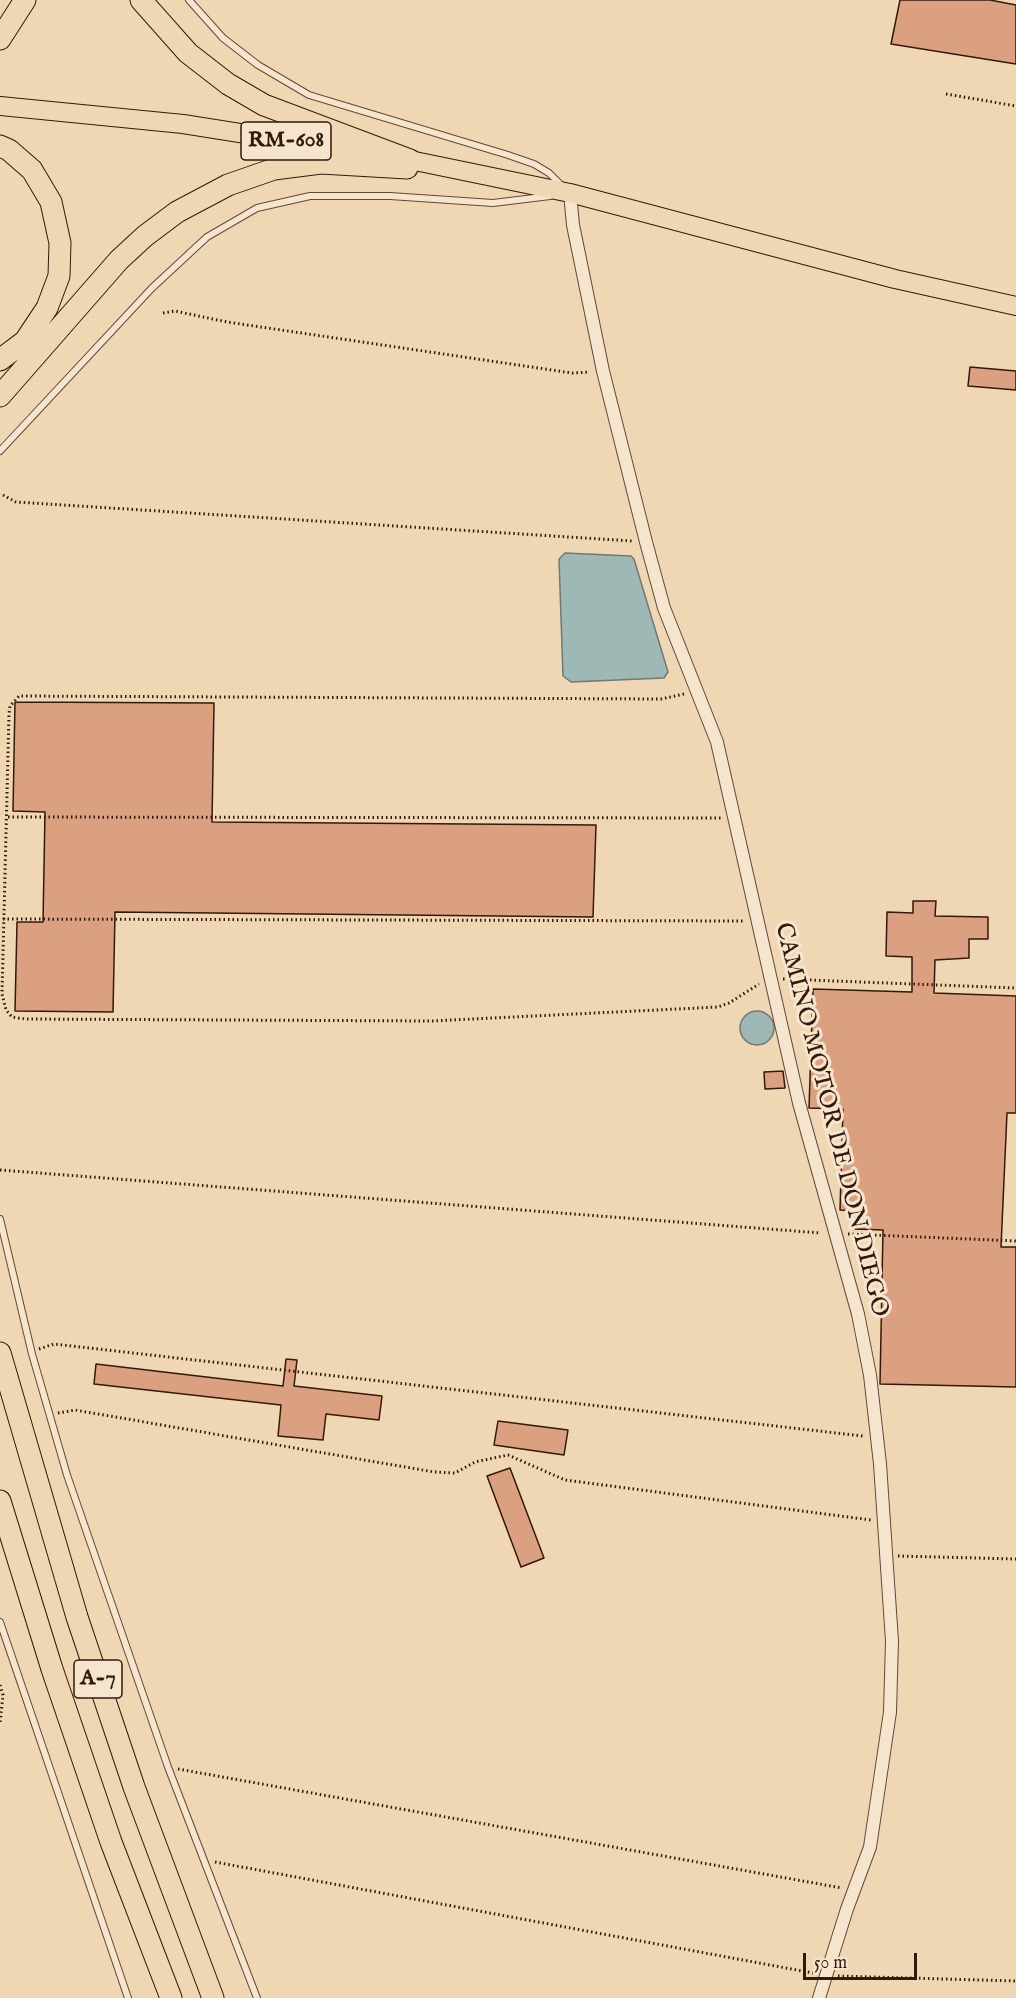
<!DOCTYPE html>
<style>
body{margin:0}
#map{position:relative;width:1016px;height:1998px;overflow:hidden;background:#f0d7b3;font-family:"IM FELL English",serif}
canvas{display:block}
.scale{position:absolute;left:803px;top:1953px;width:114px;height:27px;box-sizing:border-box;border:3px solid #33180b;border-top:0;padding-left:8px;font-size:18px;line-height:21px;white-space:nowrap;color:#33180b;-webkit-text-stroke:4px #f5e5ce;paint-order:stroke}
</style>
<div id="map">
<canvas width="1016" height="1998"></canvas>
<div class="scale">50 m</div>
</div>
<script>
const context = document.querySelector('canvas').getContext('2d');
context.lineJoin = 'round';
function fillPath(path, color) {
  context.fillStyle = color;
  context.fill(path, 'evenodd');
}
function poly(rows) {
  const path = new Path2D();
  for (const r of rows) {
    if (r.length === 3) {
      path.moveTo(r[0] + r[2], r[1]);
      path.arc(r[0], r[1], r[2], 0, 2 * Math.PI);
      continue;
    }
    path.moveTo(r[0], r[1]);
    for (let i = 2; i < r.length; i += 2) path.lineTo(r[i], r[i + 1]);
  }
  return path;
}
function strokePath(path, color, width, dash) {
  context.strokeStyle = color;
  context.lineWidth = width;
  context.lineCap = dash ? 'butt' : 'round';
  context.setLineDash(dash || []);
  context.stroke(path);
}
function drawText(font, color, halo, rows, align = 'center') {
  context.font = font + ' "IM FELL English",serif';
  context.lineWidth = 6;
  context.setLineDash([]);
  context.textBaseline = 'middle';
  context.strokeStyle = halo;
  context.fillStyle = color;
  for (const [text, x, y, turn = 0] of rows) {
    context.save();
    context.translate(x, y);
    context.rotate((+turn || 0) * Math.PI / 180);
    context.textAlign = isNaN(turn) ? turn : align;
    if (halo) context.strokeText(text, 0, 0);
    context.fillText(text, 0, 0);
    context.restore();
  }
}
const water = poly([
 [565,553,631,556,634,559,668,672,664,678,571,682,563,676,559,559,565,553],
 [757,1028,17]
]);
fillPath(water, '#9db8b5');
strokePath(water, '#737871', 1.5);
const building = poly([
 [900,0,990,0,1016,5,1016,64,891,44,900,0],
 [970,367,1016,371,1016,390,968,386,970,367],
 [15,702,214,703,212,822,596,825,593,917,115,912,113,1012,15,1011,17,922,43,922,45,812,13,811,15,702],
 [913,901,936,901,935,916,988,917,988,939,969,939,969,958,935,960,934,993,1016,996,1016,1113,1007,1113,1001,1247,1016,1247,1016,1387,880,1384,883,1230,855,1229,854,1211,840,1210,843,1109,809,1108,813,989,912,992,912,957,886,956,887,912,913,913,913,901],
 [783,1071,785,1088,765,1089,764,1072,783,1071],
 [286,1359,297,1360,294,1386,382,1396,379,1420,326,1414,323,1440,278,1436,281,1405,94,1384,96,1364,283,1386,286,1359],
 [498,1421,568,1430,564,1455,494,1445,498,1421],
 [510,1468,544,1558,521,1567,487,1476,510,1468]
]);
fillPath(building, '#dba07f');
strokePath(building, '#33180b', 1.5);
const lane = poly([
 [189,0,223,38,258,65,309,95,508,155,534,164,549,173,563,187],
 [0,451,152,288,207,237,257,208,310,196,390,196,493,203,550,196],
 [0,1219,32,1354,67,1475,168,1767,257,1998],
 [0,1622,128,1998]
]);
const street = poly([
 [570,193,573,225,603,371,646,542,664,608,717,742,799,1103,858,1314,870,1375,880,1464,892,1641,890,1712,870,1847,847,1909,819,1998]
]);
const primary = poly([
 [0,106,183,124,410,160,570,193,895,279,1016,306]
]);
const highway = poly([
 [141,0,188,53,228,84,264,105,410,160],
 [0,39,25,0],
 [0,146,9,150,32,170,51,202,60,243,59,276,47,308,25,341,0,360],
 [0,396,119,260,145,236,177,212,228,185,274,169,321,163,407,168],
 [0,1353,77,1617,134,1787,213,1998],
 [0,1501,52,1669,111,1842,171,1998]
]);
strokePath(lane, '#624835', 8);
strokePath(street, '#624835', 14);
strokePath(primary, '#33180b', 20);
strokePath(highway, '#33180b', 23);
strokePath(poly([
 [946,94,1016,106],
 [163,313,175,311,227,322,572,373,589,372],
 [3,495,16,502,632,541],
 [684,694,661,699,19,696,10,706,9,714,2,994,6,1010,12,1017,25,1019,431,1021,718,1007,729,1003,759,984],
 [8,817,723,818],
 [3,919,744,921],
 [783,979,1016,988],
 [0,1170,821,1233],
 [848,1234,1016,1241],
 [39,1349,54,1344,863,1436],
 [58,1413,75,1410,434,1472,455,1473,475,1462,508,1455,565,1480,871,1520],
 [898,1556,1016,1559],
 [0,1685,3,1695,0,1723],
 [178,1769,842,1888],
 [215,1862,813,1973],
 [838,1976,1016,1981]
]), '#33180b', 3, [1.5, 3]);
strokePath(lane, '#f5e5ce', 6);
strokePath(street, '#f5e5ce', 12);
strokePath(primary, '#f0d7b3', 18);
strokePath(highway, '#f0d7b3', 21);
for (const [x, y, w] of [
 [286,141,90],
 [98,1679,48]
]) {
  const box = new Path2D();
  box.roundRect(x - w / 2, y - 19, w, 38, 4.5);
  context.fillStyle = '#f5e5ce';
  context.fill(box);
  strokePath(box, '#33180b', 1.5);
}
drawText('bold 22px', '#33180b', null, [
 ["RM-608",286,141],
 ["A-7",98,1679]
]);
drawText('24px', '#33180b', '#f5e5ce', [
 ["CAMINO MOTOR DE DON DIEGO",830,1120,76]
]);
</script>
